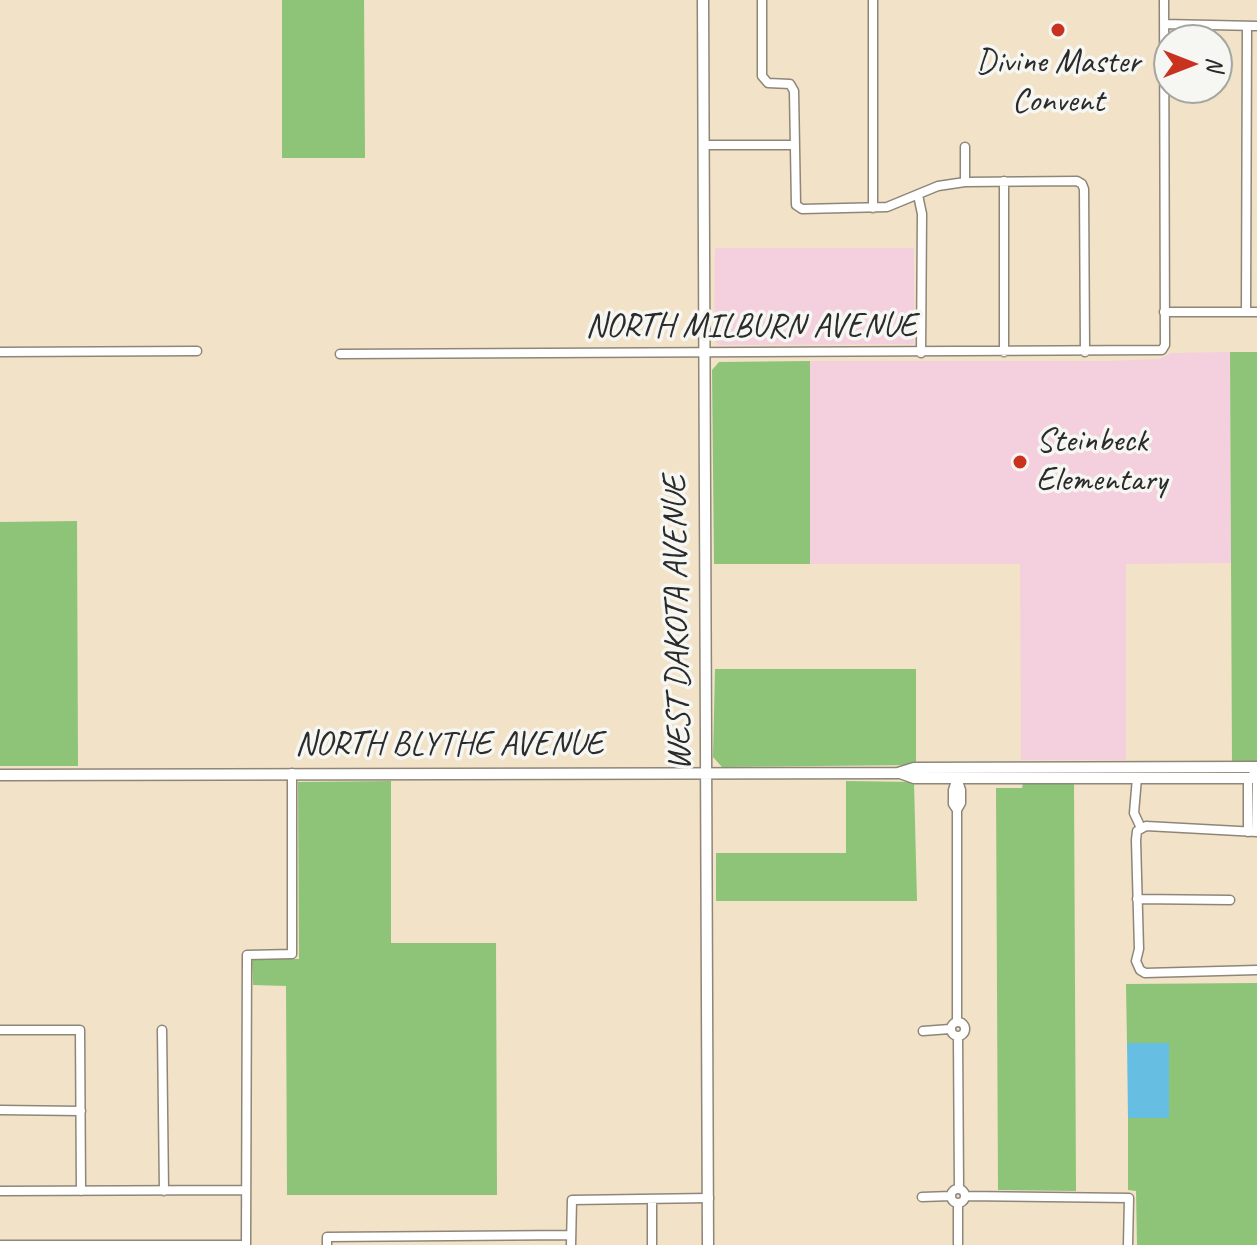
<!DOCTYPE html>
<style>
body{margin:0}
#map{position:relative;width:1257px;height:1245px;overflow:hidden;background:#f2e2c7;font-family:Caveat,sans-serif}
canvas{display:block}
.north{position:absolute;left:1153px;top:24px;width:80px;height:80px;box-sizing:border-box;background:#f6f6f2;border:2px solid #a5a5a2;border-radius:50%;rotate:90deg;font-size:22px;font-weight:700;line-height:32px;text-align:center;color:#2b2b2b}
.north::after{content:'';display:block;margin:auto;width:28px;height:36px;background:#c8321e;clip-path:polygon(50% 0,100% 100%,50% 72%,0 100%)}
</style>
<div id="map">
<canvas width="1257" height="1245"></canvas>
<div class="north">N</div>
</div>
<script>
const context = document.querySelector('canvas').getContext('2d');
context.lineJoin = 'round';
function fillPath(path, color) {
  context.fillStyle = color;
  context.fill(path, 'evenodd');
}
function poly(rows) {
  const path = new Path2D();
  for (const r of rows) {
    if (r.length === 3) {
      path.moveTo(r[0] + r[2], r[1]);
      path.arc(r[0], r[1], r[2], 0, 2 * Math.PI);
      continue;
    }
    path.moveTo(r[0], r[1]);
    for (let i = 2; i < r.length; i += 2) path.lineTo(r[i], r[i + 1]);
  }
  return path;
}
function strokePath(path, color, width, dash) {
  context.strokeStyle = color;
  context.lineWidth = width;
  context.lineCap = dash ? 'butt' : 'round';
  context.setLineDash(dash || []);
  context.stroke(path);
}
function drawText(font, color, halo, rows, align = 'center') {
  context.font = font + ' Caveat,sans-serif';
  context.lineWidth = 7;
  context.setLineDash([]);
  context.textBaseline = 'middle';
  context.strokeStyle = halo;
  context.fillStyle = color;
  for (const [text, x, y, turn = 0] of rows) {
    context.save();
    context.translate(x, y);
    context.rotate((+turn || 0) * Math.PI / 180);
    context.textAlign = isNaN(turn) ? turn : align;
    if (halo) context.strokeText(text, 0, 0);
    context.fillText(text, 0, 0);
    context.restore();
  }
}
fillPath(poly([
 [715,248,914,248,914,344,719,345,714,341],
 [1230,352,1231,563,1126,564,1126,760,1021,760,1020,564,810,564,810,361,1106,361,1160,359,1171,353]
]), '#f4cfdd');
fillPath(poly([
 [282,0,364,0,365,158,282,158],
 [1230,352,1257,352,1257,763,1232,763],
 [810,361,810,564,714,564,712,370,719,362],
 [77,521,78,766,0,766,0,522],
 [715,669,916,669,916,765,722,767,713,757],
 [391,781,391,943,496,943,497,1195,287,1195,286,986,253,985,252,959,299,959,298,782],
 [846,781,914,782,917,901,716,901,716,853,846,853],
 [1023,783,1074,783,1076,1191,998,1190,996,788,1022,788],
 [1257,983,1257,1245,1137,1245,1136,1191,1128,1190,1128,1118,1169,1118,1169,1043,1127,1043,1126,984]
]), '#8dc478');
fillPath(poly([
 [1127,1043,1169,1043,1169,1118,1128,1118]
]), '#66bfe3');
const minor = poly([
 [762,0,762,76,768,83,790,84,794,91,796,205,802,209,887,207,938,186,965,182,1077,181,1082,184,1084,189,1085,352],
 [1164,24,1257,26],
 [704,145,794,145],
 [965,147,965,182],
 [918,195,922,214,921,353],
 [873,208,873,0],
 [1164,312,1257,312],
 [1246,312,1247,26],
 [0,352,197,351],
 [1004,352,1004,181],
 [340,354,1162,350,1165,345,1164,0],
 [957,778,961,790,961,803,957,810,957,1022],
 [957,778,953,790,953,804,957,810],
 [1137,778,1134,813,1141,828],
 [1248,832,1248,783,1249,778,1257,772],
 [1256,832,1257,778],
 [1257,832,1146,826,1137,831,1136,840,1139,949,1136,961,1140,970,1145,973,1257,970],
 [1137,899,1230,900],
 [958,1029,7],
 [0,1030,80,1030,81,1191],
 [162,1030,164,1191],
 [923,1031,950,1029],
 [958,1037,959,1189],
 [0,1110,81,1111],
 [958,1196,7],
 [0,1191,244,1190],
 [966,1196,1129,1198,1128,1245],
 [922,1197,951,1196],
 [652,1199,652,1245],
 [0,1245,246,1245,247,955,292,954,292,773],
 [327,1245,327,1237,571,1235],
 [571,1245,572,1200,709,1198],
 [958,1245,958,1204]
]);
const tertiary = poly([
 [703,0,708,1245],
 [900,773,914,778,1257,778],
 [0,775,898,773,914,768,1257,767]
]);
strokePath(minor, '#8e8679', 11);
strokePath(tertiary, '#8e8679', 13);
strokePath(minor, '#fff', 8);
strokePath(tertiary, '#fff', 10);
for (const [x, y, r, color] of [
 [1058,30,8,"#c8321e"],
 [1020,462,8,"#c8321e"]
]) {
  const dot = new Path2D();
  dot.arc(x, y, r, 0, 2 * Math.PI);
  context.fillStyle = color;
  context.fill(dot);
  strokePath(dot, '#f6f6f2', 3);
}
drawText('34px', '#2b2b2b', '#f6f6f2', [
 ["Divine Master",1058,63],
 ["Convent",1058,102],
 ["Steinbeck",1036,442,"left"],
 ["Elementary",1036,481,"left"]
]);
drawText('34px', '#2b2b2b', '#f6f6f2', [
 ["NORTH MILBURN AVENUE",751,327],
 ["WEST DAKOTA AVENUE",678,623,-91],
 ["NORTH BLYTHE AVENUE",449,745]
]);
</script>
